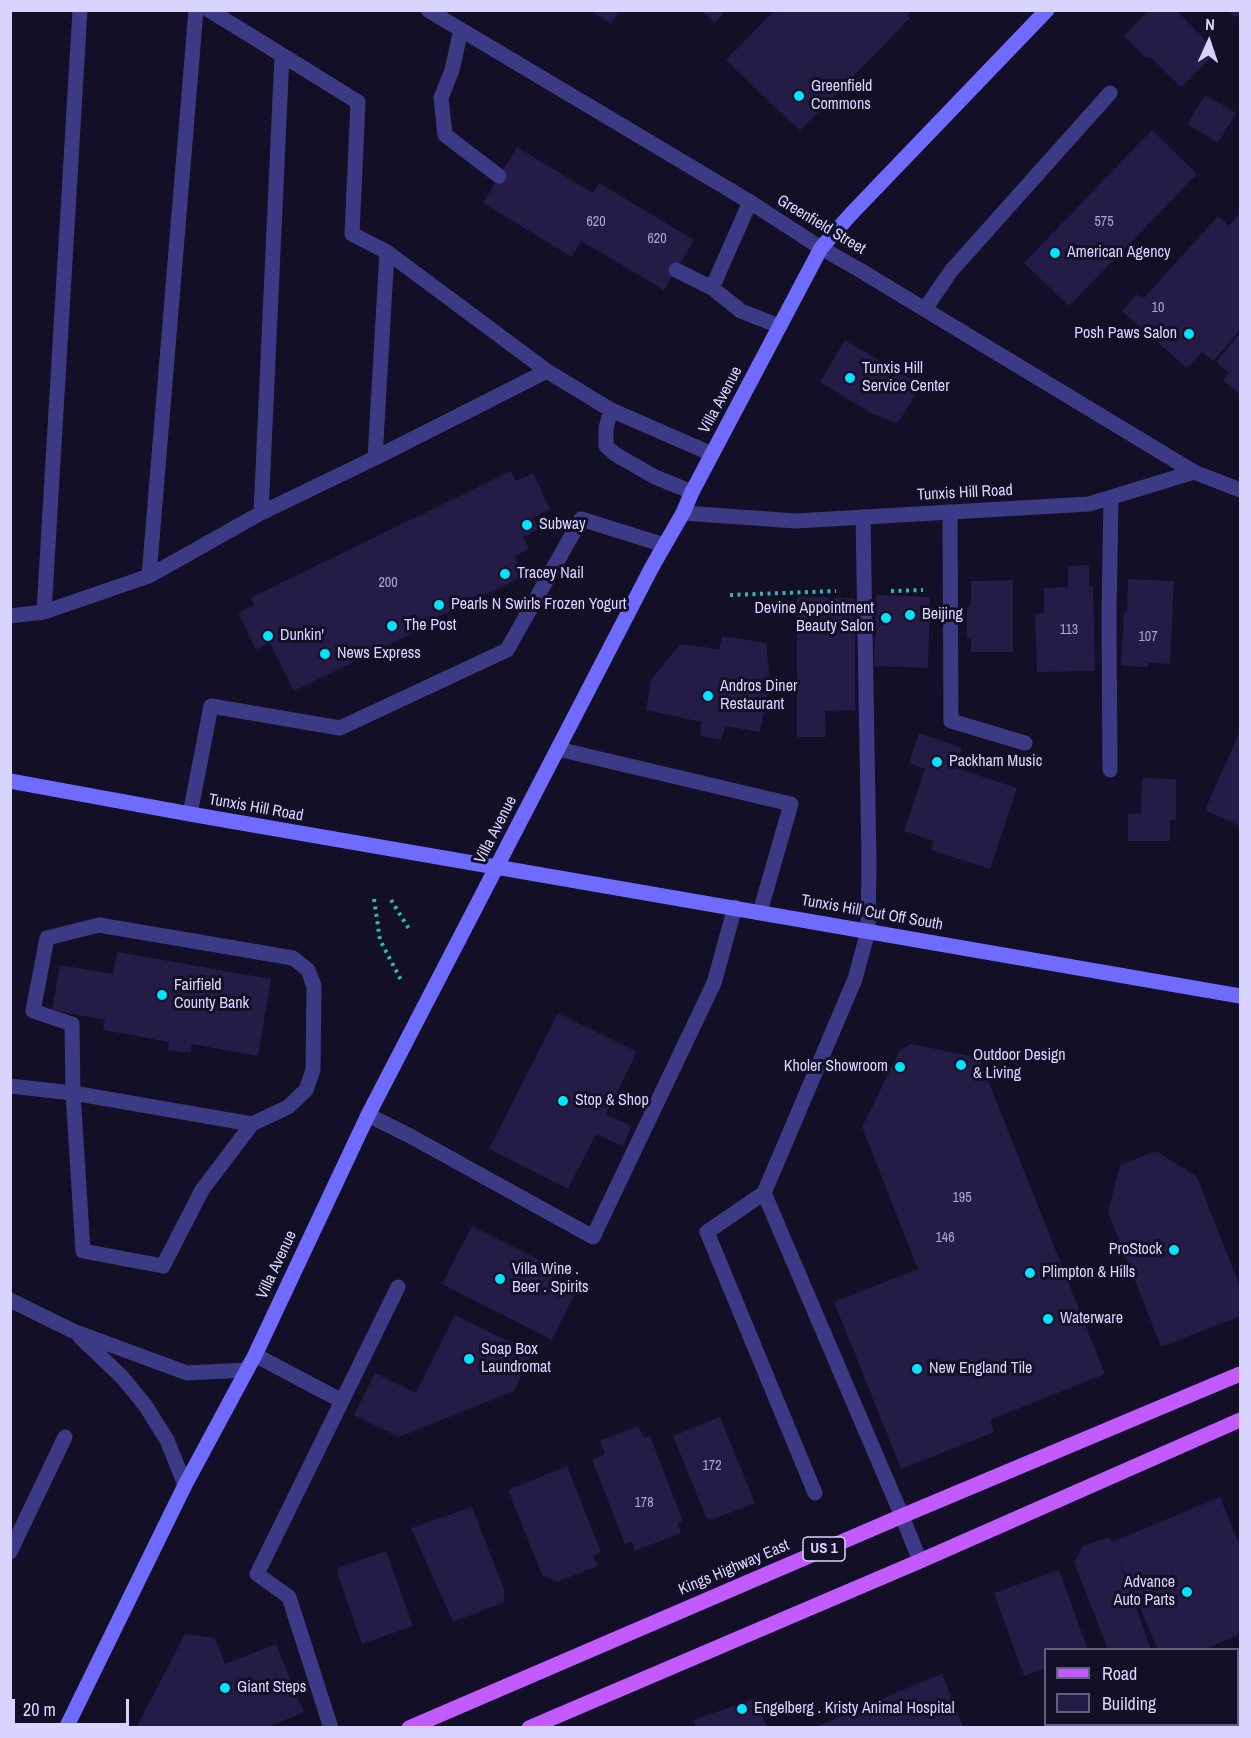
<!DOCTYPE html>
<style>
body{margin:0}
#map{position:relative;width:1251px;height:1738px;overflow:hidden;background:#130f26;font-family:"Archivo Narrow",sans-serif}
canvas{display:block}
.frame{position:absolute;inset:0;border:12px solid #d9d4ff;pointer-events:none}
.legend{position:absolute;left:1044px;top:1648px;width:195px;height:78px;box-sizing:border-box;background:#130f26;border:2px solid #625e7d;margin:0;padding:8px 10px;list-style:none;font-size:18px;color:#d9d4ff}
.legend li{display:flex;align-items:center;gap:12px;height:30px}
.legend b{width:30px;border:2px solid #625e7d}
.north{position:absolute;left:1179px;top:12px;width:60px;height:60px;-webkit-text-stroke:4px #130f26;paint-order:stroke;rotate:3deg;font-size:16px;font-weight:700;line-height:24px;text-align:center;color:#d9d4ff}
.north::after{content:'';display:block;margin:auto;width:21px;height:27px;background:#d9d4ff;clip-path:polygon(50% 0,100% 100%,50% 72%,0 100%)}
.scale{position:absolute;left:12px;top:1699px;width:117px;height:27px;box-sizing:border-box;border:3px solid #d9d4ff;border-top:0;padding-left:8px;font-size:18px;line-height:21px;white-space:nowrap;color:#d9d4ff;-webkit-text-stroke:4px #130f26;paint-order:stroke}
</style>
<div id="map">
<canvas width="1251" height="1738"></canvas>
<div class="frame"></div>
<ul class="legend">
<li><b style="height:8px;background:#c25bff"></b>Road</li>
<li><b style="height:16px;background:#241b47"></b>Building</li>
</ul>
<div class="north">N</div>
<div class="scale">20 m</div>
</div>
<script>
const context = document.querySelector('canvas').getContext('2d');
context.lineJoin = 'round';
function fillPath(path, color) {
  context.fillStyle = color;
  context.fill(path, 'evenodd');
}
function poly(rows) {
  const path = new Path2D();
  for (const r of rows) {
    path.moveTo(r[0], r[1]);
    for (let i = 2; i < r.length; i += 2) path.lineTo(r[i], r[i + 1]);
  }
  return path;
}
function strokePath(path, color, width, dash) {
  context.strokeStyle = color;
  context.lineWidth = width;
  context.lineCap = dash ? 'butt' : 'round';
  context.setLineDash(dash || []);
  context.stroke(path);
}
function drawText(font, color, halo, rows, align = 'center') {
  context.font = font + ' "Archivo Narrow",sans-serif';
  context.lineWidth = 6;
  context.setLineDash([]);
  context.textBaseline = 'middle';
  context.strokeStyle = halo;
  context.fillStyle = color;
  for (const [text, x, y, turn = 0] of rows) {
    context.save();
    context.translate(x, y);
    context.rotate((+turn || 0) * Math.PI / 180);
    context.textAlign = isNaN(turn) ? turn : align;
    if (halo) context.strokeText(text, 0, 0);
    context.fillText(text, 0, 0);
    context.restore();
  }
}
fillPath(poly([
 [589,10,620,10,611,24],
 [701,10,726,10,715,23],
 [775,10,912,10,907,16,910,18,800,131,726,60],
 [1149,10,1176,10,1217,52,1181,87,1151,58,1145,57,1124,36],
 [1228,10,1240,10,1240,17,1232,15],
 [1205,95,1236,113,1218,143,1187,124],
 [1152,130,1197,174,1069,306,1024,263],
 [517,147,593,193,599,183,694,240,664,290,581,241,572,257,483,203],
 [1240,213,1240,330,1213,361,1202,352,1187,368,1122,311,1137,294,1143,299,1218,216,1229,226],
 [1240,333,1240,393,1239,394,1223,380,1229,373,1216,362],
 [845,340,921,385,898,423,874,415,820,382],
 [511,471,516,481,533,473,550,509,533,518,539,529,523,537,529,549,515,556,524,576,436,618,435,622,294,691,270,643,256,650,238,613,254,605,250,598],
 [1089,565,1089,586,1093,586,1095,671,1037,672,1035,614,1044,613,1044,588,1068,587,1068,566],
 [1128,579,1174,581,1170,664,1148,663,1148,667,1121,666,1124,612,1127,612],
 [1013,580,1013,652,971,652,971,638,967,637,967,608,971,604,971,581],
 [876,595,930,597,928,668,874,666],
 [797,597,855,598,855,710,825,711,826,737,797,737],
 [722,636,766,643,770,681,760,732,725,726,721,740,700,736,701,722,646,710,651,680,680,644,719,649],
 [1240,731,1240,826,1205,810],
 [919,733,962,748,956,768,1017,788,990,869,931,850,934,841,904,831,925,769,909,763],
 [1142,778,1176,779,1176,820,1170,820,1170,841,1128,841,1128,814,1141,814],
 [117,952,271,979,258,1056,192,1044,190,1053,168,1050,169,1042,103,1030,105,1020,52,1010,60,965,113,974],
 [558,1013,637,1052,606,1114,632,1126,623,1146,596,1134,568,1189,489,1149],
 [912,1044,979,1058,1105,1374,990,1420,994,1432,901,1469,834,1302,918,1269,862,1127,900,1050],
 [1156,1151,1197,1177,1240,1287,1240,1316,1161,1347,1108,1212,1120,1165],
 [472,1226,549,1265,545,1274,577,1290,552,1340,442,1284],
 [455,1315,532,1353,514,1391,399,1437,354,1415,375,1373,416,1393],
 [720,1417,755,1503,711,1520,706,1517,673,1436],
 [638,1426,644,1438,650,1436,683,1521,678,1523,681,1533,635,1551,632,1542,625,1544,592,1460,605,1454,600,1441],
 [567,1466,601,1552,593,1556,598,1566,557,1582,542,1575,508,1490],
 [1220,1497,1240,1547,1240,1634,1203,1650,1158,1650,1119,1559,1151,1650,1108,1650,1074,1562,1083,1546,1109,1537,1112,1542],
 [472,1507,504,1589,504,1602,453,1622,411,1528],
 [386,1551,413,1626,362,1644,337,1572,338,1568],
 [1059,1570,1088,1650,1046,1650,1046,1668,1024,1676,994,1593],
 [185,1634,215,1638,225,1664,276,1644,304,1712,266,1728,136,1728],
 [942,1674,964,1728,813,1728,924,1681],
 [756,1698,767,1728,696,1728,694,1720],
 [1110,1724,1192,1724,1185,1728,1111,1728]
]), '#241b47');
strokePath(poly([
 [891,591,923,590],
 [730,595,836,591],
 [374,899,380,940,401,980],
 [391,900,409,929]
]), '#2fb8b0', 4, [3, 4.5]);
strokePath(poly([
 [80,10,44,612,149,576,196,10],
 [209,10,282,55,261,513,375,458,387,252,352,234,358,102,282,55],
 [461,30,452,70,441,98,445,135,499,176],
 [387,252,547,371,611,410,712,454],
 [676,270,712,288,741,311,779,326],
 [712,288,750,202],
 [925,309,951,271,1110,93],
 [611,410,606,428,606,446,615,454,655,477,692,492],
 [375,458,547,371],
 [950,512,951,721,1025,743],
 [149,576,261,513],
 [10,616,44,612],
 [558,749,791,804,760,912],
 [1110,770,1109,615,1111,498],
 [190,814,211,706,340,728,507,650,581,519,664,545],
 [99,925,293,958,308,970,314,986,313,1070,306,1090,288,1107,252,1124,202,1190,163,1266,83,1251,73,1093,72,1024,33,1011,47,938,99,925],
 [10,1086,73,1093,252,1124],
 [368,1115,412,1137,593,1237,714,983,735,907],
 [764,1193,902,1516,920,1561],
 [10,1300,73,1331,187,1373,247,1370],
 [80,1337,122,1377,145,1405,167,1440,185,1485],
 [255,1355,342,1401],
 [815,1493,707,1232,764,1193,855,979,868,931,869,862,863,517],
 [10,1552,65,1437],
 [331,1728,289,1597,257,1574,398,1287]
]), '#3d3a85', 15);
strokePath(poly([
 [428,10,750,202,821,248,858,269,1194,472,1240,490],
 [683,513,796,521,1089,504,1194,472]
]), '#3d3a85', 15);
strokePath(poly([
 [10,781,190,814,1240,996],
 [66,1728,185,1485,255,1355,368,1115,652,567,683,513,692,492,821,248,851,214,1047,10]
]), '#6f6bff', 15);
strokePath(poly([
 [409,1728,902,1516,1240,1374],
 [529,1728,920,1561,1240,1420]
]), '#c25bff', 15);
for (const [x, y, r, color] of [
 [799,96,6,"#00e5ff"],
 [1055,253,6,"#00e5ff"],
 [1189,334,6,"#00e5ff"],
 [850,378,6,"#00e5ff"],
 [527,525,6,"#00e5ff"],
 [505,574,6,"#00e5ff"],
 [439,605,6,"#00e5ff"],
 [910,615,6,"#00e5ff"],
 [886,618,6,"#00e5ff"],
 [392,626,6,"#00e5ff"],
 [268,636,6,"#00e5ff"],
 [325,654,6,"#00e5ff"],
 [708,696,6,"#00e5ff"],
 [937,762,6,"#00e5ff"],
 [162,995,6,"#00e5ff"],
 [961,1065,6,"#00e5ff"],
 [900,1067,6,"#00e5ff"],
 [563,1101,6,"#00e5ff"],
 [1174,1250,6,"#00e5ff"],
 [1030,1273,6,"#00e5ff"],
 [500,1279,6,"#00e5ff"],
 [1048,1319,6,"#00e5ff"],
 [469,1359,6,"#00e5ff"],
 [917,1369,6,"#00e5ff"],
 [1187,1592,6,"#00e5ff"],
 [225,1688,6,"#00e5ff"],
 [742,1709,6,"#00e5ff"]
]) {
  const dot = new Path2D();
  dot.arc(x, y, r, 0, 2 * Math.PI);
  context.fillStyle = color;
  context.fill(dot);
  strokePath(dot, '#130f26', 2);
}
drawText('14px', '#aca6d1', null, [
 ["620",596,222],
 ["575",1104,222],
 ["620",657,239],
 ["10",1158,308],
 ["200",388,583],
 ["113",1069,630],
 ["107",1148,637],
 ["195",962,1198],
 ["146",945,1238],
 ["172",712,1466],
 ["178",644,1503]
]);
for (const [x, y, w] of [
 [824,1549,42]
]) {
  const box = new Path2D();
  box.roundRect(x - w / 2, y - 12, w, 24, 4.5);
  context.fillStyle = '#130f26';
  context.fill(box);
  strokePath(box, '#d9d4ff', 1.5);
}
drawText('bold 15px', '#d9d4ff', null, [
 ["US 1",824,1549]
]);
drawText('16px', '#d9d4ff', '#130f26', [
 ["Greenfield",811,87],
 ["Commons",811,105],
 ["American Agency",1067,253],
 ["Posh Paws Salon",1177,334,"right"],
 ["Tunxis Hill",862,369],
 ["Service Center",862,387],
 ["Subway",539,525],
 ["Tracey Nail",517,574],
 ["Pearls N Swirls Frozen Yogurt",451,605],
 ["Devine Appointment",874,609,"right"],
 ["Beauty Salon",874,627,"right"],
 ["Beijing",922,615],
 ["The Post",404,626],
 ["Dunkin'",280,636],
 ["News Express",337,654],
 ["Andros Diner",720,687],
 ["Restaurant",720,705],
 ["Packham Music",949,762],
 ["Fairfield",174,986],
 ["County Bank",174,1004],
 ["Outdoor Design",973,1056],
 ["& Living",973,1074],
 ["Kholer Showroom",888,1067,"right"],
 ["Stop & Shop",575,1101],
 ["ProStock",1162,1250,"right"],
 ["Villa Wine .",512,1270],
 ["Beer . Spirits",512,1288],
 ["Plimpton & Hills",1042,1273],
 ["Waterware",1060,1319],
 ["Soap Box",481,1350],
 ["Laundromat",481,1368],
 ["New England Tile",929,1369],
 ["Advance",1175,1583,"right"],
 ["Auto Parts",1175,1601,"right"],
 ["Giant Steps",237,1688],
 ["Engelberg . Kristy Animal Hospital",754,1709]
], 'left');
drawText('16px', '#d9d4ff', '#130f26', [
 ["Greenfield Street",821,225,31],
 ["Villa Avenue",721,400,-62],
 ["Tunxis Hill Road",965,493,-3],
 ["Tunxis Hill Road",256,808,10],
 ["Villa Avenue",496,830,-63],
 ["Tunxis Hill Cut Off South",872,913,10],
 ["Villa Avenue",277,1265,-65],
 ["Kings Highway East",734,1568,-23]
]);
</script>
